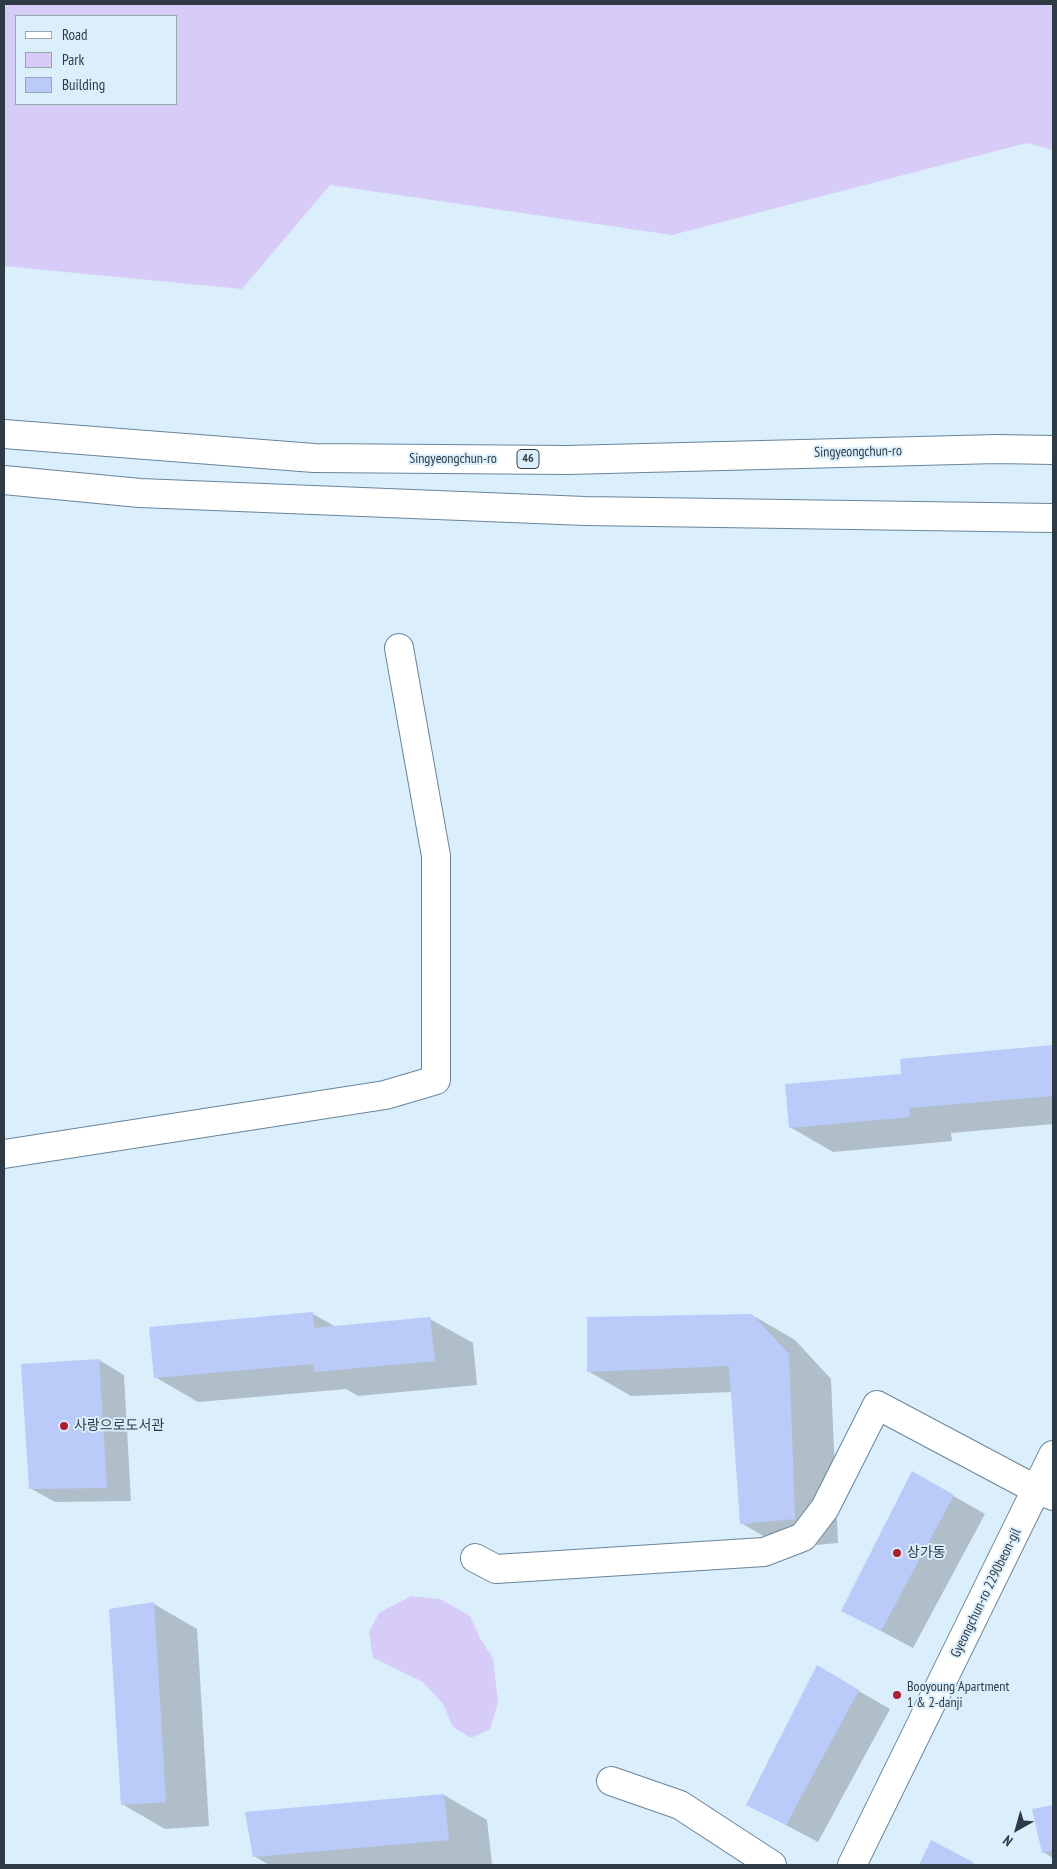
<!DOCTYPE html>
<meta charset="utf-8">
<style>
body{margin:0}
#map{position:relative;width:1057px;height:1869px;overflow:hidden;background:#dbeefc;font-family:"PT Sans Narrow",sans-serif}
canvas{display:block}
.frame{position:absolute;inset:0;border:5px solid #2f3b44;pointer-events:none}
.legend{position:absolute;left:15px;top:15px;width:162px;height:90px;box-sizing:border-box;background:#dbeefc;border:1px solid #96a6b2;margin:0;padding:6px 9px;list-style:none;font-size:15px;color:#2f3b44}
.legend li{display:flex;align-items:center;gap:10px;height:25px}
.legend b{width:25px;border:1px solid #96a6b2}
.north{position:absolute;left:992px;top:1804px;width:50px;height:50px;-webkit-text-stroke:4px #dbeefc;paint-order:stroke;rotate:218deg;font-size:14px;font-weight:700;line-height:20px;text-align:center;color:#2f3b44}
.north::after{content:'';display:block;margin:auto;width:18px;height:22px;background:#2f3b44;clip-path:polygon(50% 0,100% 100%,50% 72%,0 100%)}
</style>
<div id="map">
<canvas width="1057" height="1869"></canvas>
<div class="frame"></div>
<ul class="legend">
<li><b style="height:6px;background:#fff"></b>Road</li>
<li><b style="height:14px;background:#d7ccf7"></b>Park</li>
<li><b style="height:14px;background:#bacbfa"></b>Building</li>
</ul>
<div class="north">N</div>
</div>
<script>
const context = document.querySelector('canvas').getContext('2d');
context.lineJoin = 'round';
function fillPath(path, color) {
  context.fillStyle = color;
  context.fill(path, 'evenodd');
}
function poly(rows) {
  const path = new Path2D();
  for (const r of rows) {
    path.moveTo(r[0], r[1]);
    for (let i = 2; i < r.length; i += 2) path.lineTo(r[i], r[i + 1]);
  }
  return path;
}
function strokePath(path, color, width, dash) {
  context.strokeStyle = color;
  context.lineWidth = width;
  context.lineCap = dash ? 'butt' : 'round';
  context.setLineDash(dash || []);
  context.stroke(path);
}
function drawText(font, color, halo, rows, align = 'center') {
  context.font = font + ' "PT Sans Narrow","Noto Sans KR",sans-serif';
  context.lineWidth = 4;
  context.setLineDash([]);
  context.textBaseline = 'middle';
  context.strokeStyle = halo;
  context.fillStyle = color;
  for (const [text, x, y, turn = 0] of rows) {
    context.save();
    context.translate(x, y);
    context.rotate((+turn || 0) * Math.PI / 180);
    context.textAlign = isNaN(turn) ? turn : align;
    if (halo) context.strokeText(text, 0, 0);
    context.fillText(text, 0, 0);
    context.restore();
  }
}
fillPath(poly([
 [4,4,1053,4,1053,150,1027,143,672,235,330,185,242,289,4,266],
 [16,16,176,16,176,104,16,104],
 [411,1596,440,1599,470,1616,481,1640,493,1658,498,1703,490,1729,471,1738,453,1727,443,1704,423,1682,373,1658,369,1632,379,1613]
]), '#d7ccf7');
fillPath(poly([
 [1053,1046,1053,1124,951,1133,952,1141,833,1152,790,1127,902,1075,901,1060],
 [313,1314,336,1327,430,1319,473,1343,477,1385,358,1396,346,1389,198,1402,155,1377],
 [752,1315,795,1340,831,1379,838,1543,784,1548,741,1523,732,1392,631,1396,588,1371],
 [99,1360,124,1375,131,1501,55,1502,30,1488],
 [912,1472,985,1514,913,1648,843,1611],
 [154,1604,197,1629,209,1826,165,1829,122,1804],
 [817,1667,890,1709,818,1842,748,1805],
 [444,1795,487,1820,492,1864,269,1865,254,1856],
 [1053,1806,1053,1858,1043,1852,1034,1810],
 [931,1842,972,1863,976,1865,920,1865]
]), '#0003');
fillPath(poly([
 [1053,1045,1053,1096,909,1108,910,1117,789,1128,785,1084,901,1074,900,1059],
 [313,1312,314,1328,430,1317,435,1361,314,1372,313,1364,154,1378,149,1327],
 [752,1314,789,1354,795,1519,740,1524,729,1366,587,1372,587,1317],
 [99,1359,107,1488,29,1489,21,1364],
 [912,1471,954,1495,881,1631,841,1611],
 [154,1602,166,1802,121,1805,109,1609],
 [817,1665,859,1690,786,1825,746,1805],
 [444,1794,449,1840,253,1857,245,1812],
 [1053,1805,1053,1850,1042,1853,1032,1809],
 [931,1840,973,1862,971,1865,919,1865]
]), '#bacbfa');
const minor = poly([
 [4,1154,385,1095,436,1080,436,856,399,648],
 [475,1558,496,1569,764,1552,803,1537,825,1508,877,1405,1037,1490,1053,1496],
 [611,1781,680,1805,772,1865],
 [852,1865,1053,1455]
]);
const highway = poly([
 [4,434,314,458,567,460,997,449,1053,450],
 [4,480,140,493,585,511,1053,518]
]);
strokePath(minor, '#68859a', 30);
strokePath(highway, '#68859a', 30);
strokePath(minor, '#fff', 28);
strokePath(highway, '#fff', 28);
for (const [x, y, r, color] of [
 [64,1426,5,"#b01d2f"],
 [897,1553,5,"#b01d2f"],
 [897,1695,5,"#b01d2f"]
]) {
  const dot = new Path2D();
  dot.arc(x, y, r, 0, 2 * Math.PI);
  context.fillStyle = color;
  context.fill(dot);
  strokePath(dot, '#dbeefc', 2);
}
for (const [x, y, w] of [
 [528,459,22]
]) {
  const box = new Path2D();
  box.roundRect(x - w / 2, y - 9.5, w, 19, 4);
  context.fillStyle = '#dbeefc';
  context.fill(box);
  strokePath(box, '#2f3b44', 1);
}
drawText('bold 12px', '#2f3b44', null, [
 ["46",528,459]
]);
drawText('14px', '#2f3b44', '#dbeefc', [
 ["Singyeongchun-ro",858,452,-1],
 ["Singyeongchun-ro",453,459],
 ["Gyeongchun-ro 2290beon-gil",986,1593,-64]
]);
drawText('14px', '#2f3b44', '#dbeefc', [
 ["사랑으로도서관",74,1426],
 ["상가동",907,1553],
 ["Booyoung Apartment",907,1687],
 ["1 & 2-danji",907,1703]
], 'left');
</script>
